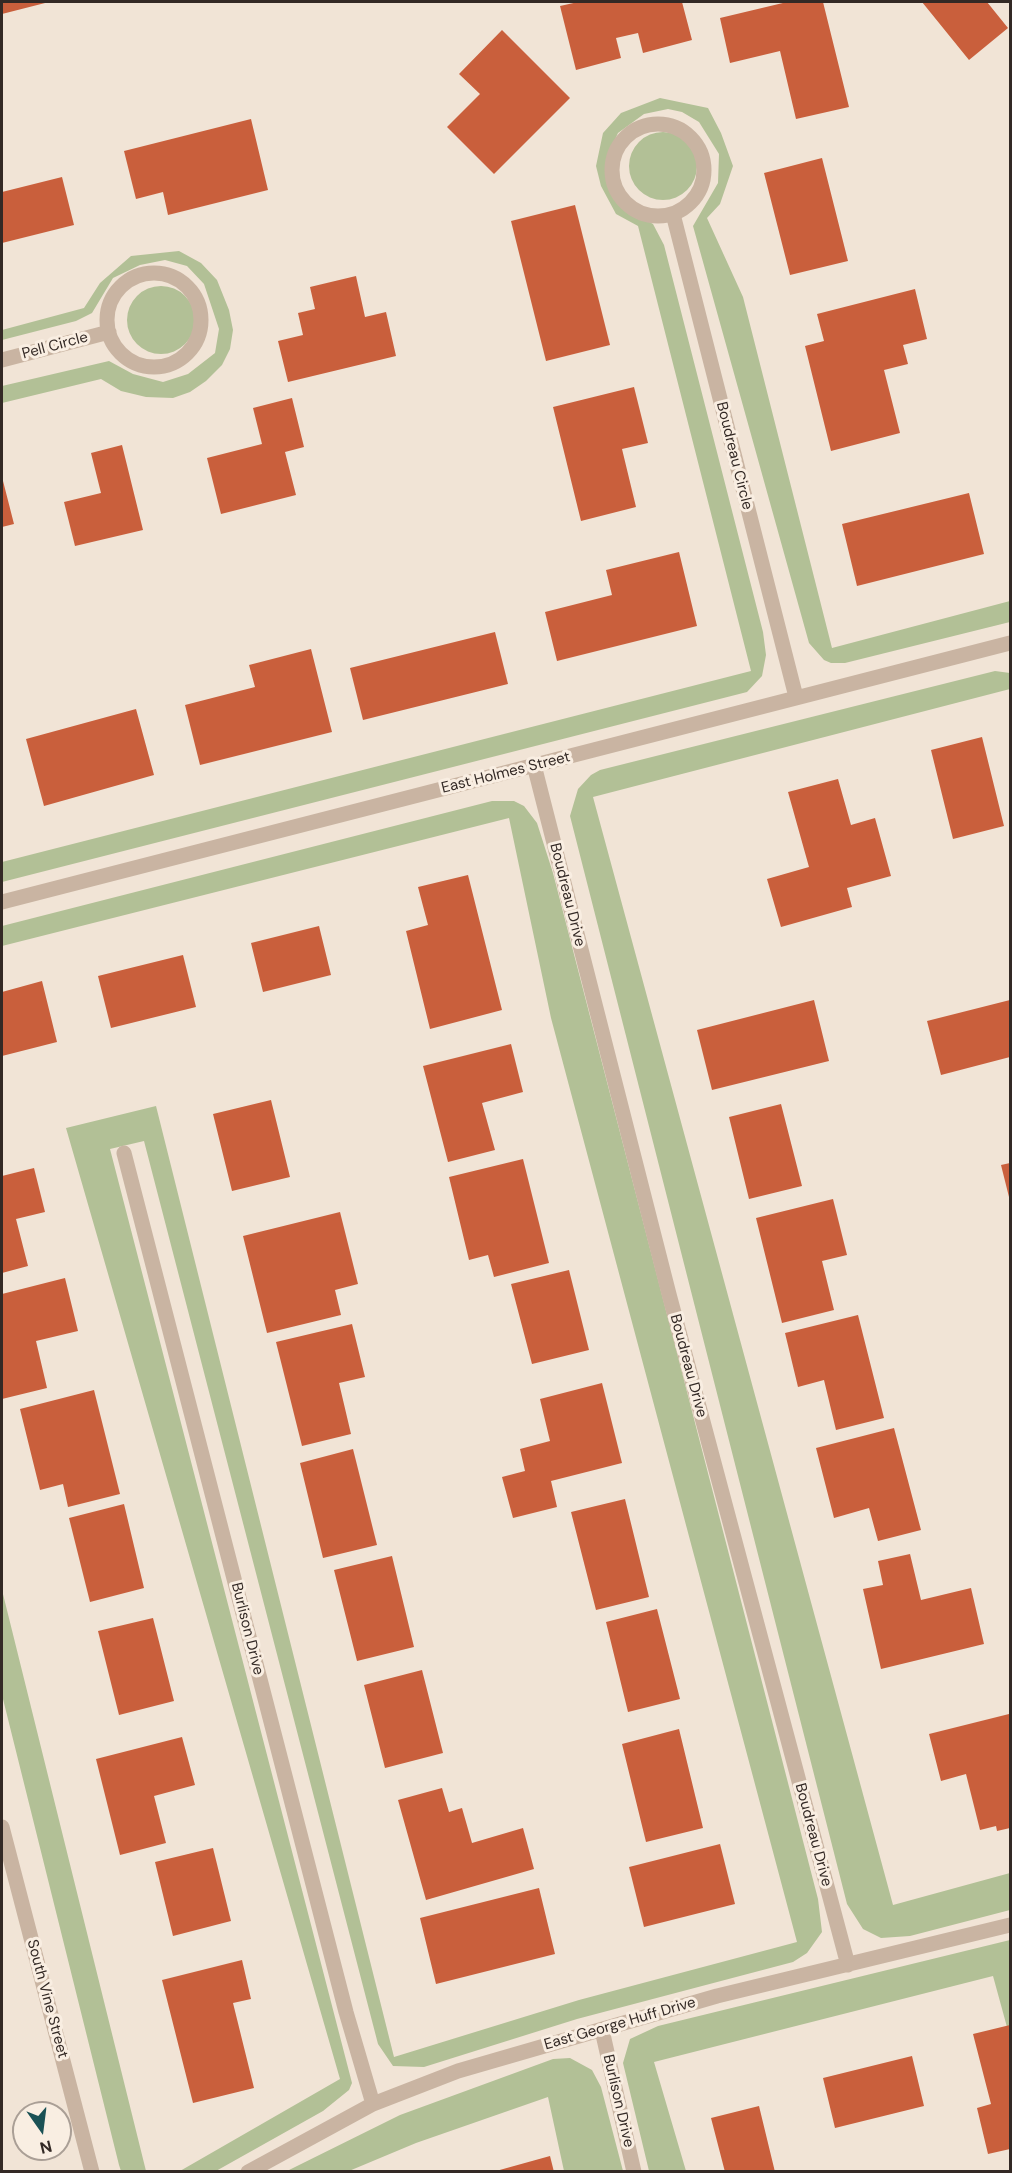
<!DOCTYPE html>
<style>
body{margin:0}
#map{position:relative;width:1012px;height:2173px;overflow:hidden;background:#f1e4d6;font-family:"DM Sans",sans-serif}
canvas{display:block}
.frame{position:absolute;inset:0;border:3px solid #332925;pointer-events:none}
.north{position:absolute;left:12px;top:2101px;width:60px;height:60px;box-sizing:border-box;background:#f9eee2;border:2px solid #aa9f96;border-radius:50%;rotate:166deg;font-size:16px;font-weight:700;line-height:24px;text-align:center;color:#332925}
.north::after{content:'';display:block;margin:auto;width:21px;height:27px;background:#1a5155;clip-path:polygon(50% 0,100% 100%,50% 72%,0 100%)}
</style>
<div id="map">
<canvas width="1012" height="2173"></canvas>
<div class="frame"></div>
<div class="north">N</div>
</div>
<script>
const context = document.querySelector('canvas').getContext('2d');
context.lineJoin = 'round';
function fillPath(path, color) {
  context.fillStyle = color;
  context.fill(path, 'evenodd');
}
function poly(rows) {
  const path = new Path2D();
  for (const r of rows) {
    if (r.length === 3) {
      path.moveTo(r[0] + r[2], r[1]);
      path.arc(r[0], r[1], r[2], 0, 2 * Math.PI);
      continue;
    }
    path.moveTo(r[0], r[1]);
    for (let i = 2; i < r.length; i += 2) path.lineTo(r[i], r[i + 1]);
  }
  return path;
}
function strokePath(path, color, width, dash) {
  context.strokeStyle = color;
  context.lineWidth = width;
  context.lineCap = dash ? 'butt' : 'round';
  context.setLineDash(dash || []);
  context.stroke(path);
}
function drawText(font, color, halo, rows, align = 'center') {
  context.font = font + ' "DM Sans",sans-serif';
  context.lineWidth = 6;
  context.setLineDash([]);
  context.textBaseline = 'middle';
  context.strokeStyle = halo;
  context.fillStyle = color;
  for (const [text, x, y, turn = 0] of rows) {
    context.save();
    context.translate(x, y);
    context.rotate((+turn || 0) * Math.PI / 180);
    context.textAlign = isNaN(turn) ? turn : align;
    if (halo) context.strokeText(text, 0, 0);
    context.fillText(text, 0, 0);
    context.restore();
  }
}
fillPath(poly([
 [660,98,708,108,721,133,733,166,720,204,707,218,743,297,832,648,1010,601,1010,622,845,663,831,663,824,660,809,643,693,226,718,183,719,154,699,122,682,112,668,109,644,114,618,133,606,159,606,175,614,193,627,209,653,224,664,245,763,632,766,655,762,676,747,692,2,882,2,862,751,671,638,226,616,214,601,186,596,166,603,133,621,113],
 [663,166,34],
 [179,251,201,263,217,280,229,310,233,330,230,349,222,365,206,381,190,392,173,398,146,397,121,391,101,379,2,403,2,386,109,361,133,374,163,382,188,374,215,353,219,329,204,284,187,266,165,260,140,265,113,278,92,313,76,321,2,340,2,330,84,308,100,283,131,256],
 [161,320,34],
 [995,671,1010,673,1010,689,593,797,893,1905,1010,1873,1010,1910,910,1936,881,1938,863,1929,847,1904,570,816,578,789,591,775,600,770],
 [492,801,514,801,524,806,537,823,553,873,818,1899,822,1932,807,1953,793,1962,577,2019,424,2067,393,2066,378,2044,144,1141,110,1149,352,2083,349,2090,323,2111,216,2171,180,2171,340,2079,66,1128,156,1106,394,2057,579,2000,797,1942,551,1018,509,818,2,946,2,926],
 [2,1590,146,2171,121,2171,119,2165,2,1695],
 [1010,1940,1010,2038,993,1976,654,2062,686,2171,649,2171,623,2063,630,2039,658,2026],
 [570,2058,592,2070,601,2087,623,2171,564,2171,548,2097,416,2143,349,2171,287,2171,400,2115,553,2059]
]), '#b2c096');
fillPath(poly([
 [2,2,49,2,2,14],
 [578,2,682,2,692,40,643,53,638,33,616,38,621,58,576,70,560,6],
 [787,2,823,2,849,107,796,119,780,51,730,63,720,18],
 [922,2,987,2,1008,28,969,60],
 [502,30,570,98,494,174,447,127,480,94,459,74],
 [251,119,268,190,168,215,163,192,136,199,124,151],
 [822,158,848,261,790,275,764,173],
 [62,177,74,225,2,243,2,192],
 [575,205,610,345,546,361,511,221],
 [356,276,365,317,386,312,396,356,288,382,278,341,303,335,298,313,315,309,310,287],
 [915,289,927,339,903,345,908,364,884,370,900,433,831,451,805,346,824,341,817,314],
 [634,387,648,443,622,449,636,507,581,521,553,407],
 [292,398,304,447,285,452,296,495,221,514,207,458,262,444,253,408],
 [122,445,143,530,75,546,64,502,101,493,91,453],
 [2,477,14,524,2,527],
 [969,493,984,554,857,586,842,524],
 [679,552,697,626,557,661,545,612,612,595,606,570],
 [495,632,508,684,363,720,350,668],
 [311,649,332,732,200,765,185,705,255,687,249,665],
 [136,709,154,775,44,806,26,739],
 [982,737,1004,826,953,839,931,750],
 [838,779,851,825,875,818,891,876,847,888,852,907,781,927,767,879,809,867,788,792],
 [468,875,502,1010,430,1029,406,931,428,925,418,887],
 [319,926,331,975,263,992,251,943],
 [183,955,196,1007,111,1028,98,976],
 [42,981,57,1042,2,1056,2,992],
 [814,1000,829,1061,712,1090,697,1030],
 [1010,1000,1010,1057,941,1075,927,1021],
 [511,1044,523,1092,482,1103,495,1150,448,1162,423,1066],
 [271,1100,290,1177,232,1191,213,1114],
 [781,1104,802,1186,749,1199,729,1117],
 [523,1159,549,1263,494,1277,488,1255,469,1260,449,1177],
 [1010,1163,1010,1201,1001,1165],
 [34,1168,45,1212,16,1219,28,1266,2,1273,2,1176],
 [833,1199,847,1255,822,1261,834,1310,782,1323,756,1218],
 [340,1212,358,1284,335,1290,341,1315,267,1333,243,1236],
 [569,1270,589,1350,532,1364,511,1284],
 [65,1278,78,1331,36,1341,47,1388,2,1399,2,1294],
 [858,1315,884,1418,836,1430,824,1380,798,1387,785,1333],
 [352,1324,365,1377,339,1383,351,1434,302,1446,276,1342],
 [602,1383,622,1463,551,1481,557,1507,513,1518,502,1477,525,1471,520,1449,550,1441,540,1399],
 [94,1390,120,1494,68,1507,63,1484,40,1490,20,1409],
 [894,1428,921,1530,878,1541,869,1508,834,1518,816,1448],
 [353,1449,377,1545,323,1558,300,1463],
 [625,1499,649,1597,596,1610,571,1512],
 [124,1504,144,1588,90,1602,69,1518],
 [910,1554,921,1600,971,1588,984,1644,881,1669,863,1589,883,1585,878,1561],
 [392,1556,414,1647,357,1661,334,1570],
 [657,1609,680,1699,628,1712,606,1622],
 [153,1618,174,1701,119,1715,98,1631],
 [422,1670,443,1753,385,1768,364,1685],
 [1009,1714,1010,1828,997,1831,996,1826,980,1830,966,1774,941,1781,929,1734],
 [679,1729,703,1828,646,1842,622,1744],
 [182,1737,195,1785,154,1796,166,1843,120,1855,96,1759],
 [442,1788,449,1812,462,1808,472,1843,523,1828,534,1869,426,1900,398,1800],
 [720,1844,735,1904,644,1927,629,1867],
 [213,1848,231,1921,173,1936,155,1862],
 [539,1888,555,1954,436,1984,420,1918],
 [242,1960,251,1999,233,2003,254,2088,193,2103,162,1980],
 [1010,2025,1010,2149,988,2154,977,2108,991,2104,973,2034],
 [912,2056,924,2106,835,2128,823,2078],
 [759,2106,775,2172,725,2172,711,2118],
 [550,2156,554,2172,496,2172,496,2171]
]), '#c95f3c');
strokePath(poly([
 [658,170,46],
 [673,214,796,697],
 [154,320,47],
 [2,360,109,332],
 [534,765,669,1294,848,1965],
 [2,902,1010,643],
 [124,1153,346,2012,373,2104],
 [2,1827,92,2172],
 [602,2030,634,2172],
 [248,2172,373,2104,458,2071,717,1996,1010,1925]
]), '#c9b4a2', 15);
drawText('15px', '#332925', '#f9eee2', [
 ["Pell Circle",55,346,-15],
 ["Boudreau Circle",734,456,76],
 ["East Holmes Street",506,773,-14],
 ["Boudreau Drive",567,895,76],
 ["Boudreau Drive",688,1366,75],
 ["Burlison Drive",247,1629,76],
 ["Boudreau Drive",813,1835,75],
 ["South Vine Street",47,1999,75],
 ["East George Huff Drive",620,2024,-16],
 ["Burlison Drive",618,2101,77]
]);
</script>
